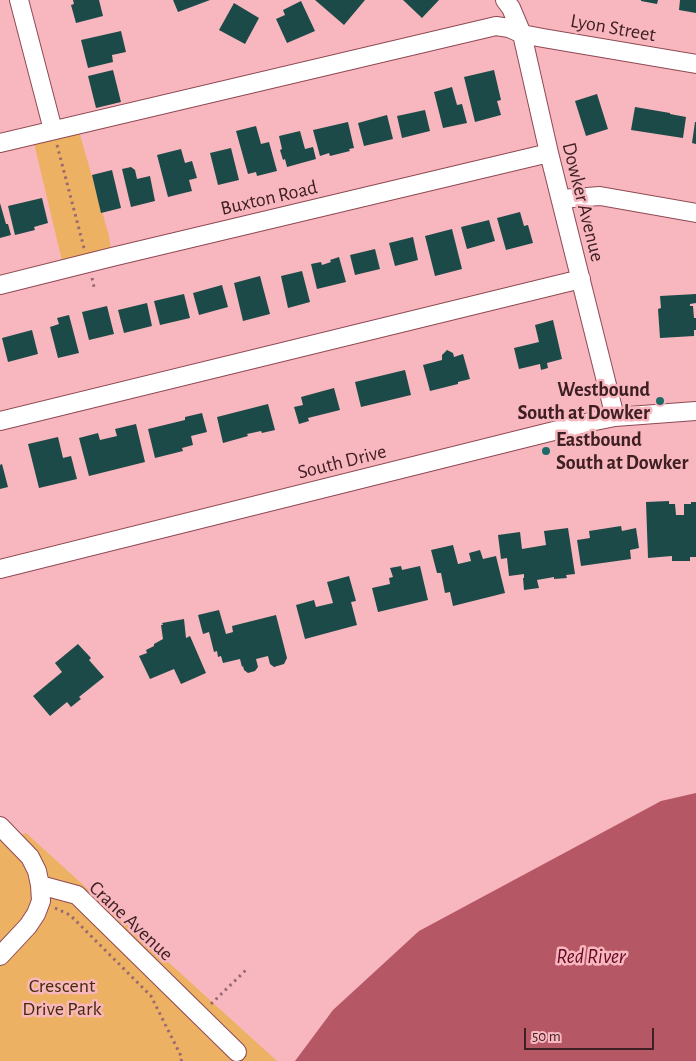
<!DOCTYPE html>
<style>
body{margin:0}
#map{position:relative;width:696px;height:1061px;overflow:hidden;background:#f8b7be;font-family:"Alegreya Sans",sans-serif}
canvas{display:block}
.scale{position:absolute;left:524px;top:1028px;width:130px;height:22px;box-sizing:border-box;border:2px solid #3e2024;border-top:0;padding-left:6px;font-size:15px;line-height:18px;white-space:nowrap;color:#3e2024;-webkit-text-stroke:4px #f8b7be;paint-order:stroke}
</style>
<div id="map">
<canvas width="696" height="1061"></canvas>
<div class="scale">50 m</div>
</div>
<script>
const context = document.querySelector('canvas').getContext('2d');
context.lineJoin = 'round';
function fillPath(path, color) {
  context.fillStyle = color;
  context.fill(path, 'evenodd');
}
function poly(rows) {
  const path = new Path2D();
  for (const r of rows) {
    path.moveTo(r[0], r[1]);
    for (let i = 2; i < r.length; i += 2) path.lineTo(r[i], r[i + 1]);
  }
  return path;
}
function strokePath(path, color, width, dash) {
  context.strokeStyle = color;
  context.lineWidth = width;
  context.lineCap = dash ? 'butt' : 'round';
  context.setLineDash(dash || []);
  context.stroke(path);
}
function drawText(font, color, halo, rows, align = 'center') {
  context.font = font + ' "Alegreya Sans",sans-serif';
  context.lineWidth = 5;
  context.setLineDash([]);
  context.textBaseline = 'middle';
  context.strokeStyle = halo;
  context.fillStyle = color;
  for (const [text, x, y, turn = 0] of rows) {
    context.save();
    context.translate(x, y);
    context.rotate((+turn || 0) * Math.PI / 180);
    context.textAlign = isNaN(turn) ? turn : align;
    if (halo) context.strokeText(text, 0, 0);
    context.fillText(text, 0, 0);
    context.restore();
  }
}
fillPath(poly([
 [77,124,109,236,112,257,64,269,32,135],
 [26,833,277,1061,0,1061,0,841]
]), '#edb163');
fillPath(poly([
 [696,793,696,1061,295,1061,333,1010,419,931,661,801]
]), '#b65766');
fillPath(poly([
 [73,0,99,0,103,16,76,23,71,5,74,4],
 [173,0,210,0,178,12],
 [315,0,365,0,344,25],
 [403,0,439,0,422,18],
 [641,0,658,0,657,4,641,1],
 [680,0,696,0,696,13,679,10],
 [301,1,315,31,287,43,276,19,285,15,283,10],
 [234,3,259,18,245,44,219,30],
 [121,31,126,52,112,55,113,62,88,68,81,40],
 [113,70,121,102,96,108,88,76],
 [494,70,501,100,497,101,501,115,475,122,464,77],
 [452,87,457,105,462,104,467,123,443,128,434,92],
 [597,94,608,129,586,136,575,101],
 [635,107,670,113,670,114,686,117,683,138,631,130],
 [425,110,430,131,402,138,397,116],
 [387,115,393,139,364,146,358,123],
 [348,122,354,148,349,149,350,151,330,156,329,153,320,156,313,130],
 [695,122,696,122,696,144,692,143],
 [256,126,261,144,269,142,277,171,257,176,256,172,248,174,236,131],
 [300,131,305,149,313,147,316,159,287,167,285,159,283,160,280,150,282,149,279,136],
 [231,148,239,180,218,185,210,153],
 [181,149,185,163,192,161,197,178,189,180,192,191,168,197,157,155],
 [131,167,135,170,137,179,150,176,155,201,131,207,122,169],
 [112,170,121,208,101,213,92,175],
 [42,198,48,223,34,227,35,230,15,235,8,206],
 [0,203,6,224,8,224,11,235,0,238],
 [520,212,524,226,528,225,533,243,506,250,497,218],
 [489,220,495,241,467,249,461,227],
 [452,229,462,269,435,276,425,236],
 [413,237,418,260,395,266,389,243],
 [375,249,380,269,355,275,350,255],
 [339,257,346,282,317,289,311,264,321,262,322,265,331,262,330,260],
 [302,271,310,302,288,308,281,276],
 [260,276,270,314,243,321,234,283],
 [222,285,228,307,199,315,193,293],
 [184,294,190,318,160,325,154,301],
 [696,294,696,303,690,304,690,306,693,306,694,318,696,318,696,330,694,330,694,336,660,338,658,309,661,308,660,296],
 [147,303,152,326,124,333,118,310],
 [107,306,114,334,89,340,82,312],
 [69,315,79,353,58,358,50,327,59,324,57,318],
 [553,320,562,359,547,363,548,368,541,370,540,364,519,369,514,348,539,342,535,325],
 [32,330,38,354,8,362,2,338],
 [447,350,453,353,454,357,463,354,470,379,458,382,458,384,430,391,423,365,442,360,442,355],
 [405,370,411,395,361,407,355,382],
 [334,388,340,410,308,418,309,421,299,424,294,407,303,405,301,397],
 [268,404,275,430,262,433,261,431,247,434,248,436,223,443,217,417],
 [202,413,207,432,191,436,193,445,182,448,183,451,155,458,148,429,185,420,185,417],
 [136,424,145,462,89,476,79,438,98,433,100,440,117,436,115,429],
 [58,437,63,458,71,456,77,479,39,488,28,444],
 [2,464,8,487,0,489,0,465],
 [669,501,669,504,675,504,676,515,684,515,684,504,691,504,691,502,696,502,696,557,690,557,690,561,672,561,672,556,648,558,646,502],
 [621,526,622,531,636,528,639,548,630,550,631,559,581,566,577,540,590,538,589,531],
 [568,528,575,574,566,575,567,578,554,579,554,577,537,580,539,588,524,590,523,578,524,578,524,574,509,576,507,558,501,559,498,535,520,532,522,549,546,545,544,531],
 [453,545,458,564,471,561,469,553,480,550,483,559,496,556,505,593,453,606,450,592,445,593,441,573,437,573,431,550],
 [401,566,402,570,420,566,428,600,378,612,372,588,390,584,389,578,393,577,390,568],
 [349,576,356,601,351,602,357,625,305,639,296,605,314,600,316,607,333,603,327,582],
 [219,610,226,634,233,632,232,626,276,615,287,658,284,664,274,667,270,664,268,656,256,659,258,667,255,671,248,673,244,670,243,666,242,667,240,659,223,663,221,656,218,657,217,651,214,652,209,632,203,634,198,615],
 [184,619,186,638,190,636,206,673,181,684,174,669,150,679,139,656,147,653,146,650,154,646,154,644,163,639,161,625,163,625,162,623],
 [78,644,91,658,89,660,104,677,79,697,81,699,71,707,67,702,50,716,33,696,62,672,55,663]
]), '#1c4a48');
const minor = poly([
 [19,0,53,130],
 [505,0,511,8,522,34,549,153,615,417],
 [0,143,496,26,509,28,522,34,543,38,696,64],
 [561,199,600,196,696,213],
 [0,285,112,257,549,153],
 [0,421,581,279],
 [0,569,590,422,615,417,696,411],
 [0,826,30,857,37,871,40,885,41,901,36,914,28,926,0,956],
 [40,885,77,895,237,1052]
]);
strokePath(minor, '#8f4953', 20);
strokePath(poly([
 [57,145,84,248],
 [92,278,94,287],
 [55,908,70,915,151,996,182,1058,181,1061],
 [211,1004,248,968]
]), '#996a6f', 3, [2.5, 4]);
strokePath(minor, '#fff', 18);
for (const [x, y, r, color] of [
 [660,401,5,"#1e6a68"],
 [546,451,5,"#1e6a68"]
]) {
  const dot = new Path2D();
  dot.arc(x, y, r, 0, 2 * Math.PI);
  context.fillStyle = color;
  context.fill(dot);
  strokePath(dot, '#f8b7be', 2);
}
drawText('20px', '#3e2024', '#f8b7be', [
 ["Lyon Street",613,28,10],
 ["Buxton Road",269,198,-13],
 ["Dowker Avenue",583,202,76],
 ["South Drive",342,462,-14],
 ["Crane Avenue",131,921,43]
]);
drawText('bold 20px', '#3e2024', '#f8b7be', [
 ["Westbound",650,390],
 ["South at Dowker",650,413],
 ["Eastbound",556,440,"left"],
 ["South at Dowker",556,463,"left"]
], 'right');
drawText('20px', '#452c07', '#f8b7be', [
 ["Crescent",62,986],
 ["Drive Park",62,1009]
]);
drawText('italic 21px', '#650824', '#f8b7be', [
 ["Red River",591,957]
]);
</script>
